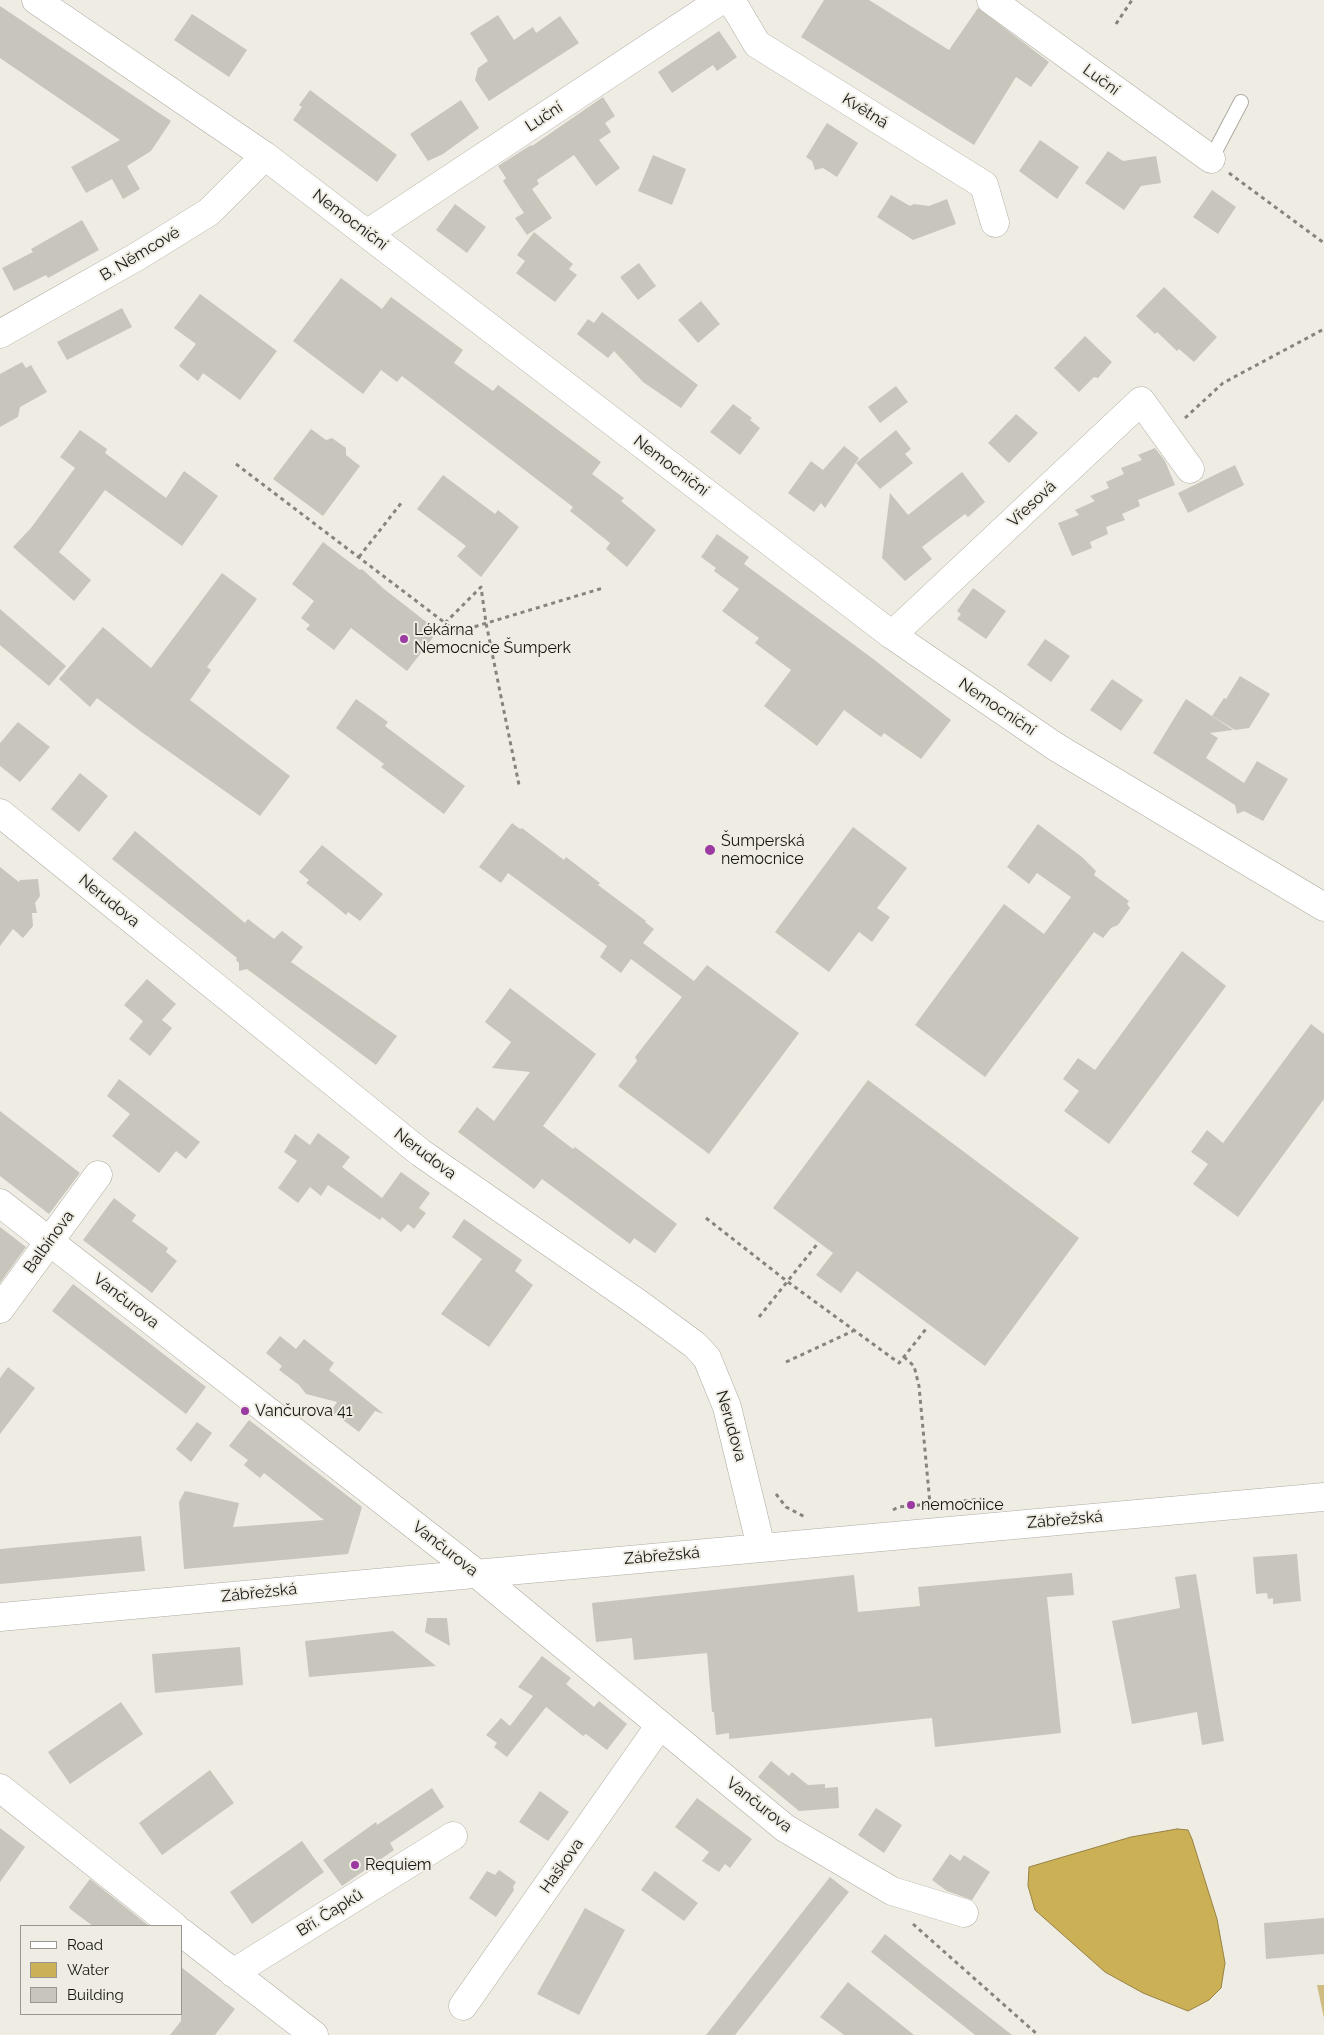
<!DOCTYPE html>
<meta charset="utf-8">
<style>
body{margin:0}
#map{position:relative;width:1324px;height:2035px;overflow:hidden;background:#efece3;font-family:Raleway,sans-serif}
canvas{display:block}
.legend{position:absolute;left:20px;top:1925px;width:162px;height:90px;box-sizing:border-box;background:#efece3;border:1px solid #999690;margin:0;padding:6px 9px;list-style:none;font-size:15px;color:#171613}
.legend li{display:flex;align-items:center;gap:10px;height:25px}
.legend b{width:25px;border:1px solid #999690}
</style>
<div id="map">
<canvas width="1324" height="2035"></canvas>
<ul class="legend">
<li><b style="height:6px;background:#fff"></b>Road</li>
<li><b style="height:14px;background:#ccb056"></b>Water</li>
<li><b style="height:14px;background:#c8c5bc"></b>Building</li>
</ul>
</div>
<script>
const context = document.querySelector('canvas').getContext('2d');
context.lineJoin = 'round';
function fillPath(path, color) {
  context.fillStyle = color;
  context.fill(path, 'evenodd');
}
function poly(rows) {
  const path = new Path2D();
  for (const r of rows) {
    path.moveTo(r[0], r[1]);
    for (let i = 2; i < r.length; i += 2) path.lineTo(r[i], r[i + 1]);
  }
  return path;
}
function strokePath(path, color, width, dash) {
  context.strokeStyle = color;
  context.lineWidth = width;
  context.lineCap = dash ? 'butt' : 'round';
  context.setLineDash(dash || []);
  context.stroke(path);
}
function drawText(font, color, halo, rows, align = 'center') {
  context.font = font + ' Raleway,sans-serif';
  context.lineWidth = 4;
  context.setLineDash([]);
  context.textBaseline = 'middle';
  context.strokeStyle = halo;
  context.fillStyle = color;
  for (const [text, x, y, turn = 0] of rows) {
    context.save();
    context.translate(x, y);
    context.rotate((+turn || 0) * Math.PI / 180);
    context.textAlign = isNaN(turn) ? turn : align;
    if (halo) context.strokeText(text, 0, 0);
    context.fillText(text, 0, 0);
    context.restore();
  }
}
fillPath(poly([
 [1317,1985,1324,1985,1324,2018]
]), '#cfbc83');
const water = poly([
 [1177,1829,1188,1830,1192,1839,1217,1919,1225,1963,1221,1988,1209,2000,1188,2011,1143,1993,1105,1972,1035,1910,1028,1886,1029,1867,1131,1837,1177,1829]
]);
fillPath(water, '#ccb056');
strokePath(water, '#968242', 1);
fillPath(poly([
 [824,0,869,0,949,50,978,8,1049,62,1031,87,1016,77,974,145,801,37],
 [0,6,171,121,151,151,127,166,140,189,123,199,112,179,86,193,71,167,120,140,0,58],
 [192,14,247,50,229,77,174,40],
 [498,15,514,40,533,27,536,33,560,16,579,43,489,101,475,80,478,68,488,61,470,33],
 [719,31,737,57,717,71,713,65,672,93,658,72],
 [310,90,397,155,377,182,293,120,302,107,299,105],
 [603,97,615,116,605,123,611,132,599,140,620,168,596,186,574,155,537,180,539,184,532,189,552,218,527,235,515,218,524,213,503,181,506,178,498,166,531,145,532,146],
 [461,100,479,128,443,154,428,161,410,134],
 [827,123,858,143,837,177,823,168,815,170,812,161,806,157],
 [1040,140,1079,167,1057,199,1019,171],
 [1108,151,1123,161,1156,156,1161,183,1141,186,1124,210,1085,183],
 [653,155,686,169,672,205,638,191],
 [1212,190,1236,207,1218,234,1193,217],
 [891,195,910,206,914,204,929,206,947,199,956,224,913,240,877,217],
 [455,204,486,227,467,253,436,230],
 [82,220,99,250,48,278,46,275,14,291,2,268,33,252,31,249],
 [534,232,573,264,569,269,577,275,555,302,516,273,525,261,517,255],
 [639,263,656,286,638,300,620,277],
 [341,278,382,309,391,297,463,350,454,363,493,391,498,385,601,462,592,474,624,498,621,501,656,530,627,567,606,549,610,543,570,511,573,507,402,376,397,382,381,370,363,394,293,341],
 [1164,287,1217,337,1194,362,1179,349,1177,351,1157,332,1155,334,1136,316],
 [200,294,277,351,240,400,203,373,198,381,179,366,196,344,174,328],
 [701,301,720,324,698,343,678,320],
 [122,308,132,327,67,360,57,342],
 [602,312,698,385,681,408,643,382,614,351,608,358,577,334,588,319,594,323],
 [1085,336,1112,362,1098,378,1094,377,1079,392,1054,368],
 [22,362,26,368,31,365,47,392,20,407,18,417,0,427,0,374],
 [896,386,908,402,880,423,868,407],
 [733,404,752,418,750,420,760,428,740,455,710,432],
 [1016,414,1038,433,1009,463,988,443],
 [311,429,326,440,332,438,346,448,346,455,360,466,323,516,273,479],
 [80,430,107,449,105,453,166,498,184,471,218,496,182,546,105,490,59,552,91,580,74,601,13,547,31,528,75,468,60,457],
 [896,430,911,449,905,454,913,463,880,489,856,463],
 [844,446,859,458,825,508,821,503,814,512,788,493,811,461,823,470],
 [1155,448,1165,461,1175,485,1138,500,1140,506,1122,514,1125,520,1106,527,1108,534,1090,542,1092,548,1072,556,1058,523,1079,515,1075,510,1095,501,1090,496,1109,488,1106,482,1124,474,1121,468,1142,460,1138,455],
 [1235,465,1244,485,1188,513,1178,493],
 [962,472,985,502,968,517,965,514,922,547,932,559,905,581,882,558,890,493,908,515],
 [443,475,495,514,498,510,519,527,481,577,457,556,466,546,417,509],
 [717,534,749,557,744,564,872,658,951,720,921,759,884,733,881,737,844,710,817,746,764,706,791,670,755,643,759,638,722,611,739,589,714,571,716,568,701,557],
 [323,542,360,570,362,569,384,589,438,631,407,671,351,628,334,650,306,629,310,625,301,618,314,601,292,584],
 [222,573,257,599,207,667,211,670,190,700,290,776,260,816,140,731,97,698,90,707,59,679,103,627,151,668],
 [973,588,1006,611,986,639,957,619,961,614,957,611],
 [0,609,66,666,49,686,0,645],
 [1045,639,1070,656,1051,682,1027,665],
 [1240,676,1270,694,1249,728,1235,730,1212,716,1224,698,1226,699],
 [1112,679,1143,700,1121,731,1090,710],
 [356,699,388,722,385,726,465,786,444,814,381,767,384,764,336,728],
 [1186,699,1233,730,1210,733,1218,738,1206,758,1244,783,1257,761,1288,779,1263,821,1244,811,1237,814,1235,805,1153,753],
 [18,722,50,747,20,782,0,766,0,743],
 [80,773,108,796,79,832,51,809],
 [512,823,520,829,522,828,564,860,566,857,600,883,598,885,646,921,645,922,654,929,643,943,694,981,707,965,799,1033,709,1154,618,1086,637,1061,635,1057,682,997,631,959,621,973,600,957,607,946,508,873,501,883,479,867],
 [1038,824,1082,857,1096,871,1094,875,1129,901,1127,904,1130,908,1118,925,1111,928,1103,938,1094,932,985,1077,915,1025,1004,904,1044,934,1071,897,1037,873,1029,884,1007,867],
 [853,827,907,868,877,908,890,917,872,942,859,932,829,972,775,932],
 [135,831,245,923,248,919,274,939,282,931,303,947,291,962,397,1036,376,1065,247,969,239,971,239,963,236,960,237,958,112,859],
 [322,845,383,894,360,921,348,912,346,915,324,897,306,883,309,880,299,872],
 [0,867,19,882,20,880,38,879,40,896,35,903,37,913,32,913,33,926,23,938,13,929,0,946],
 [1182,951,1226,986,1109,1144,1064,1111,1079,1091,1063,1079,1078,1058,1095,1070],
 [147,979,176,1004,162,1020,172,1028,150,1056,129,1039,143,1021,124,1005],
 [510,988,596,1054,543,1126,573,1149,575,1147,677,1224,655,1253,634,1238,630,1244,542,1179,534,1189,458,1132,477,1107,494,1121,530,1072,492,1068,511,1042,485,1022],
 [1311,1024,1324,1034,1324,1099,1238,1217,1193,1184,1208,1164,1191,1152,1207,1130,1223,1143],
 [119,1079,200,1142,186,1159,176,1151,159,1173,112,1136,130,1114,107,1096],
 [868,1080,1079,1238,985,1366,857,1271,841,1293,816,1275,833,1253,773,1208],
 [0,1111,80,1173,49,1214,0,1176],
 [318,1133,350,1157,342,1167,382,1198,401,1172,430,1193,419,1208,426,1213,414,1229,408,1224,401,1232,382,1217,380,1220,328,1185,321,1196,310,1187,298,1203,278,1188,297,1161,284,1152,295,1134,310,1145],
 [114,1198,136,1215,132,1221,168,1248,166,1252,177,1261,152,1293,83,1240],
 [464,1219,522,1260,515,1271,533,1285,489,1347,441,1314,482,1259,452,1237],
 [0,1227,26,1247,0,1283],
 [73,1284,206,1387,186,1414,52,1311],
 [280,1336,296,1349,304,1339,334,1363,329,1370,384,1414,375,1411,359,1432,331,1411,337,1402,306,1394,299,1385,279,1370,282,1366,266,1353],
 [8,1367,35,1388,0,1434,0,1378],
 [249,1420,362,1507,348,1554,184,1569,179,1502,185,1491,239,1503,233,1527,324,1520,264,1473,260,1478,244,1465,248,1460,229,1446],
 [197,1422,212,1433,191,1462,176,1449],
 [141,1536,145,1571,0,1584,0,1549],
 [1297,1554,1301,1601,1273,1604,1273,1598,1268,1599,1267,1593,1256,1594,1253,1557],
 [1072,1573,1074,1595,1047,1597,1061,1733,935,1747,932,1718,729,1739,729,1733,716,1735,714,1712,712,1712,707,1653,634,1660,632,1638,596,1642,592,1603,854,1575,858,1612,920,1606,918,1587],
 [1196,1574,1224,1741,1202,1745,1197,1712,1132,1724,1112,1621,1180,1608,1175,1577],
 [427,1618,447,1618,450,1646,425,1632],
 [393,1631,436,1666,309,1677,305,1641],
 [240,1647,243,1685,155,1693,152,1654],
 [542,1656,571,1678,566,1684,594,1707,599,1701,627,1724,607,1750,586,1734,583,1736,546,1707,507,1757,494,1747,497,1743,486,1735,501,1718,510,1726,533,1696,518,1687],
 [121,1702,143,1734,70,1784,48,1752],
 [771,1761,789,1776,792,1772,808,1785,825,1784,825,1788,838,1787,839,1808,799,1811,758,1777],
 [210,1770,234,1803,162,1855,139,1823],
 [432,1788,444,1807,390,1843,394,1850,342,1886,323,1860,376,1822,377,1825],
 [540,1791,569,1812,548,1841,519,1822],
 [697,1798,752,1839,730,1868,725,1864,719,1872,702,1861,709,1852,675,1827],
 [876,1808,902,1825,884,1853,858,1835],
 [0,1828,25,1847,0,1882],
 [302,1841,324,1872,252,1924,230,1892],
 [950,1854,960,1861,964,1855,990,1872,972,1900,947,1891,932,1880],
 [499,1870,516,1882,513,1887,514,1890,496,1917,469,1898,487,1871,495,1875],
 [655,1871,698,1903,684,1921,641,1890],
 [830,1877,849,1892,820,1928,735,2035,706,2035],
 [90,1879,149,1926,93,1926,70,1909,69,1907],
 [585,1908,625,1930,579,2015,537,1994],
 [1324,1918,1324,1954,1266,1959,1264,1923],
 [885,1934,923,1965,1012,2035,975,2035,871,1952],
 [181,1967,235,2009,215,2035,170,2035,181,2021],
 [848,1982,859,1991,914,2035,844,2035,820,2017]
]), '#c8c5bc');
const lane = poly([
 [1211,159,1241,102]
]);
const street = poly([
 [36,0,265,156,892,635,1056,747,1324,907],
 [729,0,737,10,757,44,984,185,995,223],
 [991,0,1211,159],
 [368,233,721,0],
 [0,334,138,256,209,212,265,156],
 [892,635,1141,401,1190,469],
 [0,813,421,1153,639,1304,695,1345,707,1358,727,1407,761,1547],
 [0,1203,476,1573,785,1828,892,1891,964,1913],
 [0,1309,98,1175],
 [0,1617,1324,1497],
 [0,1788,174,1926],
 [181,1932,314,2035],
 [233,1973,453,1836],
 [463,2006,660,1725]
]);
strokePath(lane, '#aeaba2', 16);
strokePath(street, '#aeaba2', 29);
strokePath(poly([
 [1116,24,1132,0],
 [1229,173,1324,243],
 [1185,418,1223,383,1324,329],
 [236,464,457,632,603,588],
 [359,557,402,502],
 [445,623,481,587,486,623,519,785],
 [706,1218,788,1282,899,1363,926,1329],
 [759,1317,818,1243],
 [904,1357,914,1366,919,1386,930,1504],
 [786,1362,853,1331],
 [776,1494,786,1507,805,1517],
 [893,1510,898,1507,983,1499],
 [913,1924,1038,2035]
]), '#86847e', 3, [4, 4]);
strokePath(lane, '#fff', 14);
strokePath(street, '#fff', 28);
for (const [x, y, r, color] of [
 [404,639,5,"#9b3aa1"],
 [710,850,6,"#9b3aa1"],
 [245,1411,5,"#9b3aa1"],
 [911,1505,5,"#9b3aa1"],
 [355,1865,5,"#9b3aa1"]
]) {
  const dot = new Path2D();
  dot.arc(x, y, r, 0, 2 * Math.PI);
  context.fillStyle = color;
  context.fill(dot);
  strokePath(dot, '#efece3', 2);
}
drawText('16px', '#171613', '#efece3', [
 ["Luční",1101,80,36],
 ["Květná",865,111,32],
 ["Luční",544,117,-33],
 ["Nemocniční",350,220,37],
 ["B. Němcové",140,254,-31],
 ["Nemocniční",671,466,37],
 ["Vřesová",1032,504,-43],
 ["Nemocniční",997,707,34],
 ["Nerudova",109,901,39],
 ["Nerudova",425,1154,37],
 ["Balbínova",49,1242,-54],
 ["Vančurova",126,1301,38],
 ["Nerudova",731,1426,74],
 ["Zábřežská",1065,1520,-5],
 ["Vančurova",445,1549,38],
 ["Zábřežská",662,1556,-5],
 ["Zábřežská",259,1593,-6],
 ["Vančurova",759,1805,38],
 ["Haškova",562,1866,-55],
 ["Bří. Čapků",330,1913,-32]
]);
drawText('16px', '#171613', '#efece3', [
 ["Lékárna",414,630],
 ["Nemocnice Šumperk",414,648],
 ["Šumperská",721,841],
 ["nemocnice",721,859],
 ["Vančurova 41",255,1411],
 ["nemocnice",921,1505],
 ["Requiem",365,1865]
], 'left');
</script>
